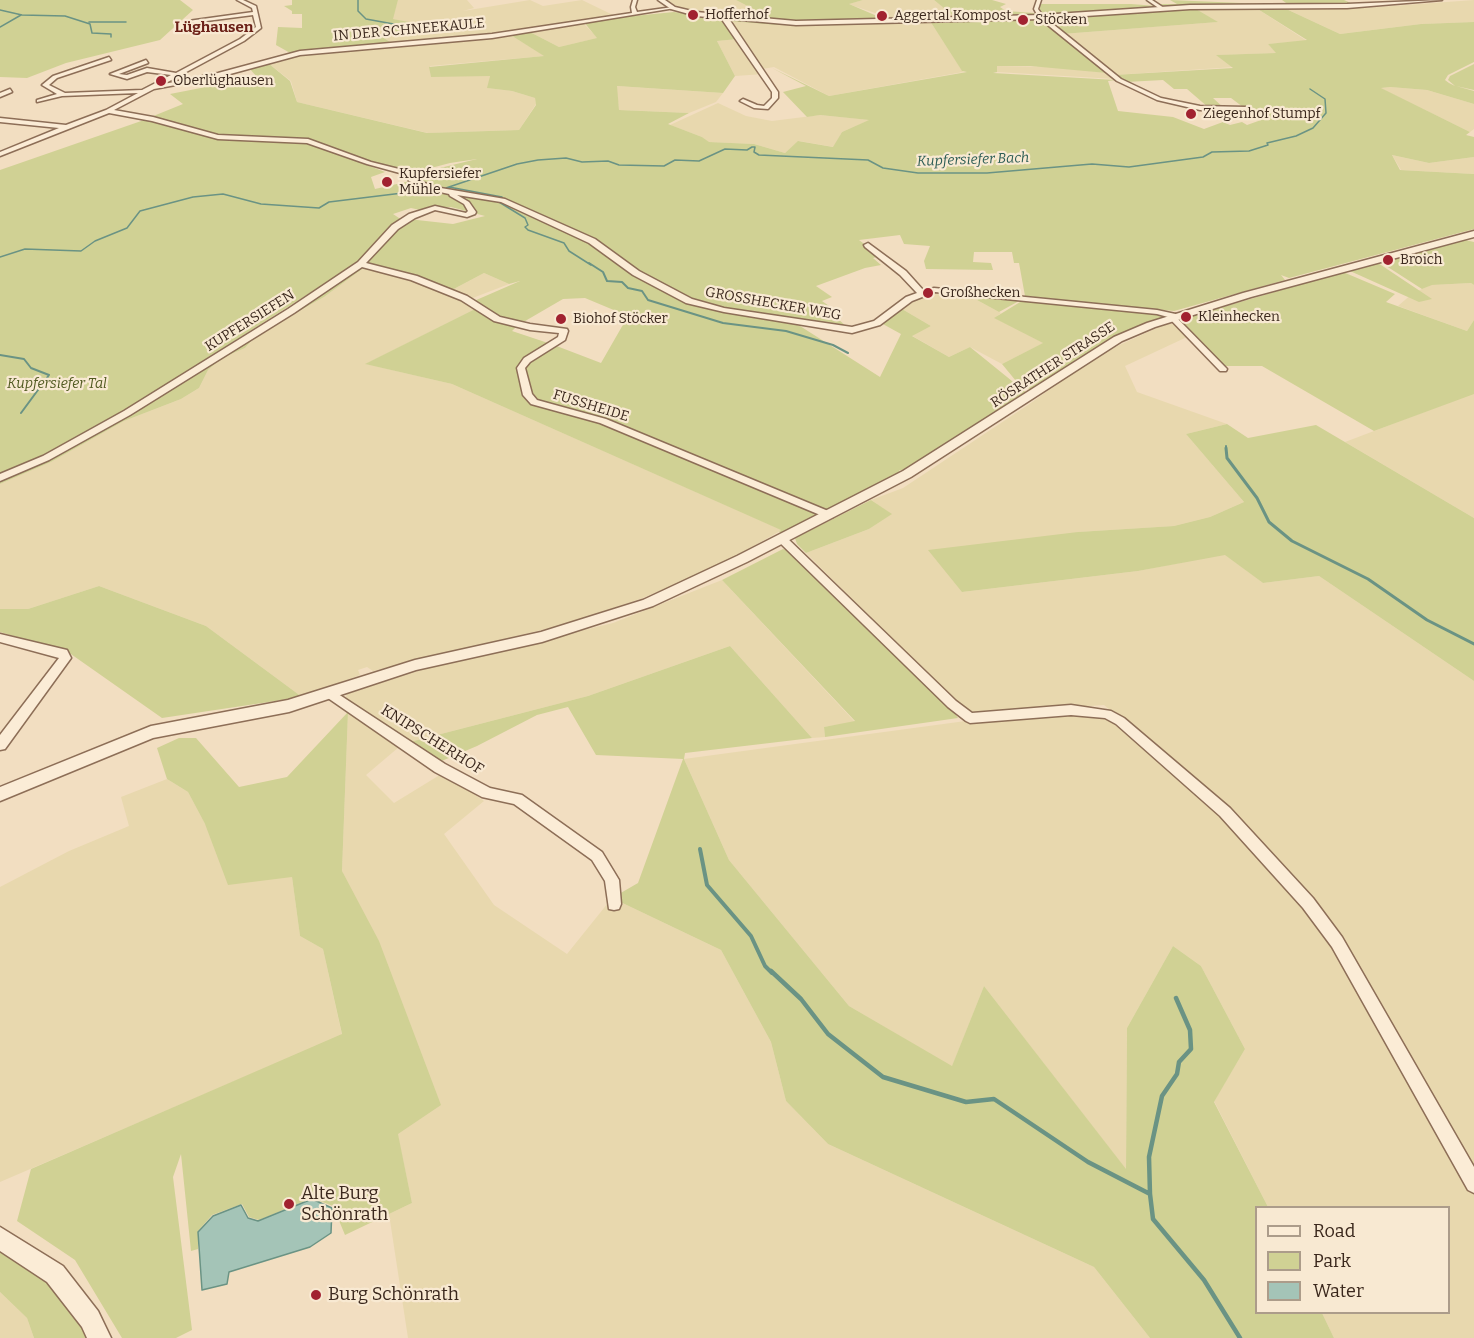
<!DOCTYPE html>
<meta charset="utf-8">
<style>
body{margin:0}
#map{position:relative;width:1474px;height:1338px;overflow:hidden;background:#f2dec1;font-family:Bitter,serif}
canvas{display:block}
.legend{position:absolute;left:1255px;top:1206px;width:195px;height:108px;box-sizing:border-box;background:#f8e9d2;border:2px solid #ac9c8a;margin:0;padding:8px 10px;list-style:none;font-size:18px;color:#3b281d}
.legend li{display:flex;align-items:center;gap:12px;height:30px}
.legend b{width:30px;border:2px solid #ac9c8a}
</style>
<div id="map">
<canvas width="1474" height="1338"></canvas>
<ul class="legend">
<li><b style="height:8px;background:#fbecd6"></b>Road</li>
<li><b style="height:16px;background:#d0d194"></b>Park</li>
<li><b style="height:16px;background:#a4c4b7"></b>Water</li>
</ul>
</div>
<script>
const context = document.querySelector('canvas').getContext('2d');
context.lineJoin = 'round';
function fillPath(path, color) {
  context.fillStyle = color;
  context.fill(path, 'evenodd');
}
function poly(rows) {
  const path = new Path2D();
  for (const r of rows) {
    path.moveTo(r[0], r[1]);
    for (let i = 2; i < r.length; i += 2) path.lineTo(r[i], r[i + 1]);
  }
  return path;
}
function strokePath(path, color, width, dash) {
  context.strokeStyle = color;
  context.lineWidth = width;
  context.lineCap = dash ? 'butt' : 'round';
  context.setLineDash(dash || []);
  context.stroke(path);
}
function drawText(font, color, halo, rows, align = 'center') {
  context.font = font + ' Bitter,serif';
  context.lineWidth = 4.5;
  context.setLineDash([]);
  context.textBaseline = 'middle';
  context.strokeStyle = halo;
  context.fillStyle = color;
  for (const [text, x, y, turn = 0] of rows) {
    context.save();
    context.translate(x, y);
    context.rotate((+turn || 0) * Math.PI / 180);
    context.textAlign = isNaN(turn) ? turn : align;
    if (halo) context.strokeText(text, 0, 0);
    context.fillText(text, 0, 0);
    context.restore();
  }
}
fillPath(poly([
 [398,0,467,0,474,8,463,11,530,0,543,6,582,0,613,15,506,33,390,42,373,31,371,25,412,35,436,33,436,27,392,19],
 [667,0,736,0,763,14,767,21,695,12,678,8],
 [863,0,934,0,956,17,890,18,848,4],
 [1474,0,1474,22,1421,24,1340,34,1284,8,1364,8],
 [1256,8,1307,41,1268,44,1277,53,1217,55,1234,67,1114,75,1062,34,1217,22,1196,9],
 [727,21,777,25,930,21,963,72,829,96,774,67,762,69],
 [583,23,598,38,559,47,528,31],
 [509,34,545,56,430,66,431,76,490,76,488,88,512,91,535,98,536,104,519,130,428,133,297,102,291,81,268,63,293,55],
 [738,39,764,74,735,76,717,41],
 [997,66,1060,67,1107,73,1115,79,997,72],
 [616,86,723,93,716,102,689,113,619,110],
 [1390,87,1427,90,1474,104,1474,129,1470,132,1380,88],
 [718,103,746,116,772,121,820,115,870,120,842,132,834,147,799,141,785,153,754,144,708,142,702,137,670,125],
 [1392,155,1429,163,1474,157,1474,174,1401,170],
 [365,267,417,281,467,301,475,309,366,364,452,384,782,530,711,570,640,599,566,624,373,671,367,667,358,670,360,675,302,697,206,626,99,586,28,609,0,609,0,484,51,462,124,421,181,399,199,388,208,370,222,358,245,348,257,336,324,297],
 [484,273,509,284,470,299,450,291],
 [1471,283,1474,285,1474,320,1467,331,1398,306,1413,293,1431,285],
 [934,292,984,296,977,300,1001,313,995,318,1044,343,1002,364,970,347,949,357,911,335,931,326,902,309,912,300],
 [1168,323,1176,325,1187,337,1125,366,1137,392,1227,424,1186,434,1244,502,1210,517,1174,526,1078,532,962,592,1138,571,1225,554,1263,583,1319,576,1474,681,1474,1175,1334,929,1228,809,1104,705,971,714,961,709,806,553,869,529,891,514,871,500,903,488,1028,405,1081,367,1113,348],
 [1474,393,1474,518,1345,442],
 [722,580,855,722,824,727,825,737,812,738,730,646,588,696,406,743,345,700,347,694,430,667,613,623],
 [348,712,399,747,366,775,394,803,443,773,484,801,444,834,494,905,567,954,612,898,721,950,771,1042,786,1101,828,1144,1094,1267,1150,1338,408,1338,389,1214,412,1203,342,871],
 [1062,713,1108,718,1227,819,1327,932,1474,1194,1474,1338,1334,1338,1322,1313,1448,1312,1448,1208,1268,1207,1214,1101,1245,1049,1201,966,1173,946,1127,1028,1126,1170,984,986,952,1067,849,1006,729,860,684,759,973,720],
 [167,779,188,792,205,824,292,877,300,936,323,949,342,1035,0,1182,0,887,69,851,129,826,121,797],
 [0,1292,27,1318,34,1338,0,1338]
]), '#e8d8ae');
fillPath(poly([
 [0,0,180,0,193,10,160,40,66,63,27,78,0,77],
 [292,0,398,0,393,19,436,27,436,33,412,35,372,25,373,31,390,42,292,54,276,45,278,27,302,28,302,14,292,14,292,11,284,6,292,5],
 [736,0,863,0,849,4,884,19,767,21,763,14],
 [934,0,992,0,1006,4,1000,7,1006,11,1034,13,1036,15,900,19,899,18,955,17],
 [1170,0,1289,5,1282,0,1344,0,1355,5,1428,0,1356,6,1168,7,1157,4,1177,4],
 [1040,4,1131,4,1157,6,1045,16,1040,13],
 [1256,8,1284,8,1340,34,1421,24,1474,22,1474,62,1448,75,1445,80,1449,83,1455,86,1448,80,1450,76,1474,64,1474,90,1456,86,1474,91,1474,104,1427,90,1390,87,1381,88,1470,132,1466,135,1474,137,1474,157,1429,163,1392,155,1400,170,1474,174,1474,229,1289,278,1281,275,1285,280,1174,311,1025,296,1019,263,1014,263,1012,252,974,252,973,262,991,263,993,270,926,269,924,261,930,246,904,244,900,235,859,240,880,256,873,258,881,265,865,268,816,286,832,297,822,301,832,308,828,310,847,327,806,323,763,313,800,326,880,377,901,334,881,323,902,309,931,326,912,336,949,357,970,347,1028,394,948,445,942,445,945,448,906,471,899,470,902,474,829,511,821,510,604,420,549,406,533,399,529,394,524,369,526,363,554,345,601,363,628,316,585,298,563,299,520,324,491,316,474,301,520,281,509,284,484,273,450,291,360,261,99,427,43,457,0,475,0,170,147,119,215,138,300,141,317,146,385,172,371,177,375,189,410,181,435,190,416,180,411,175,477,159,450,163,412,173,364,160,310,140,217,136,151,117,183,104,170,94,257,77,249,68,268,63,290,81,297,102,427,133,519,130,536,105,535,98,512,91,487,88,490,76,431,77,429,67,544,56,509,34,528,31,559,47,597,38,583,21,674,12,722,19,738,39,717,41,735,76,723,93,617,86,619,110,689,113,668,124,702,137,709,142,754,144,785,153,798,141,833,147,842,132,869,120,820,115,807,117,783,92,806,86,772,68,829,96,967,72,962,71,930,21,777,25,727,21,728,19,797,23,909,20,1041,19,1107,73,1030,66,997,66,997,72,993,73,1116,80,1108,81,1118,111,1173,117,1204,129,1223,122,1230,125,1242,122,1247,125,1264,119,1248,109,1237,109,1243,107,1231,98,1213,98,1225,109,1209,108,1187,89,1174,89,1163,80,1126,82,1114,75,1233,68,1216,55,1276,53,1268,44,1307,40],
 [437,207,451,207,485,216,453,224,399,218,393,214,411,208,420,210],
 [1196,9,1218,22,1062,34,1046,19],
 [1465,240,1474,242,1474,285,1471,283,1432,285,1422,289,1380,262],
 [1378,263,1432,299,1419,302,1350,271],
 [361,266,365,267,324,297,257,335,245,348,222,358,208,370,199,388,181,399,124,421,51,462,0,484,0,480,48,458],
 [1343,272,1395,294,1386,302,1467,331,1474,320,1474,394,1374,431,1262,366,1222,366,1181,323,1182,319],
 [986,295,1019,298,1019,301,999,312,977,300],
 [1025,299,1162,314,1165,317,1114,337,1033,391,1016,381,1002,364,1043,343,994,318],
 [475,309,487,318,517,326,512,331,551,344,519,365,528,401,545,408,589,419,823,514,785,535,779,532,781,530,452,384,365,364],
 [1227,424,1248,438,1316,425,1474,518,1474,681,1319,576,1263,583,1225,555,1138,571,962,592,928,550,1078,532,1174,526,1210,517,1244,502,1186,434],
 [871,500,892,514,869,529,806,553,797,544,795,538],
 [783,549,794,553,949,705,958,718,825,737,824,727,855,721,722,580],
 [99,586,206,626,302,697,162,718,68,652,0,632,0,609,28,609],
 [730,646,812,738,685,753,684,759,729,860,849,1006,952,1066,984,986,1126,1169,1127,1028,1173,946,1201,966,1245,1049,1214,1102,1268,1207,1256,1208,1256,1312,1322,1313,1334,1338,1150,1338,1094,1267,828,1144,786,1101,771,1042,721,950,612,898,638,883,683,759,596,755,568,707,537,715,477,746,437,763,406,743,588,696],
 [348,712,342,871,379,941,441,1105,398,1134,412,1203,345,1235,333,1206,312,1198,259,1220,249,1217,242,1204,212,1215,198,1231,198,1249,191,1251,181,1154,173,1177,192,1330,176,1338,122,1338,75,1260,17,1221,31,1169,342,1034,323,949,300,936,292,877,228,885,205,824,188,792,167,779,157,748,179,738,196,738,239,787,287,777],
 [0,1252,60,1289,91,1338,34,1338,27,1318,0,1292]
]), '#d0d194');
const water = poly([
 [312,1199,332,1208,331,1233,310,1247,229,1272,227,1284,202,1290,198,1232,213,1216,241,1205,248,1218,258,1221,312,1199]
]);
fillPath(water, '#a4c4b7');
strokePath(water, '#6a9384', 1.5);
strokePath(poly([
 [358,0,358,11,366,19,399,25],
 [0,10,22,15,65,16,90,24,92,33,111,34,111,37],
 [89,22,126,22],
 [0,27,21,15],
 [449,187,502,197],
 [446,188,517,164,538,160,566,158,582,162,608,161,619,165,664,166,675,160,699,161,725,149,747,150,752,147,755,147,754,152,759,155,868,160,883,168,918,173,987,173,1092,164,1129,167,1203,157,1212,152,1249,151,1268,145,1267,143,1296,136,1313,128,1326,113,1325,99,1310,89],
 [499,202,525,218,528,225,525,227,528,230,564,243,569,251,591,265],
 [0,257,25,249,81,251,95,241,127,228,140,211,193,197,223,194,261,204,319,208,329,202,427,190]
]), '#6a9384', 1.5);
strokePath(poly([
 [589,263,603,272,607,281,622,282,628,288,642,291,648,300,723,323,786,331,833,345,848,353],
 [0,355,24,359,31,368,49,375,21,413],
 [1226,446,1226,449]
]), '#6a9384', 2);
strokePath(poly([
 [1226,448,1227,458,1257,498,1269,522,1292,541,1368,579,1427,620,1474,644]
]), '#6a9384', 3);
strokePath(poly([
 [700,849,707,885,751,936,765,966,772,973]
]), '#6a9384', 4);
strokePath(poly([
 [771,971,801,999,828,1034,883,1077,966,1102,994,1099,1088,1162,1150,1194,1153,1219,1204,1280,1240,1338],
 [1150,1194,1149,1157,1162,1096,1177,1074,1179,1062,1191,1049,1190,1030,1176,998]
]), '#6a9384', 4.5);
const minor = poly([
 [237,0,243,0,256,6,261,28,244,41,164,84,218,73,300,51,492,34,632,13,631,7,633,0,637,0,635,7,637,12,673,7,675,8,492,38,300,55,219,77,154,89,114,110,153,117,218,135,308,139,371,162,407,171,412,173,414,179,435,187,505,199,595,239,639,271,692,299,724,308,852,327,874,321,906,297,917,293,900,275,865,247,864,245,868,243,906,271,924,291,934,288,1157,310,1180,315,1181,317,1178,319,1227,369,1226,371,1220,371,1168,317,1157,314,935,292,912,301,880,325,852,333,724,312,686,303,633,275,589,243,501,202,457,195,469,202,476,212,475,214,467,217,435,210,415,218,398,229,366,263,417,276,467,296,500,317,530,324,567,329,568,331,565,340,530,362,525,368,532,394,537,400,606,419,833,513,834,515,833,517,825,517,600,423,531,404,523,395,517,368,524,358,558,337,559,333,530,330,494,321,461,300,411,280,362,267,294,313,130,415,49,460,0,481,0,474,43,456,124,411,288,309,358,262,392,225,409,214,435,206,466,213,468,211,464,204,450,196,449,194,431,190,409,181,407,175,367,164,307,143,218,139,152,121,109,113,0,156,0,152,59,128,0,122,0,118,66,125,106,110,138,93,62,96,37,102,37,100,57,94,42,85,53,76,109,57,111,60,57,78,49,85,65,93,142,90,171,75,147,72,127,79,110,74,146,60,148,63,119,74,127,75,147,68,176,73,240,39,256,27,253,15,191,23,188,21,253,12,252,8,237,0],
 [1037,0,1041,0,1038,9,1043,16,1121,79,1161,98,1200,106,1246,107,1249,109,1246,111,1200,110,1157,100,1117,81,1039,18,1034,9,1037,0],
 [1147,0,1152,0,1164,8,1160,9,1147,0],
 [727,16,778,92,778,98,768,109,754,108,740,101,743,99,757,105,764,106,772,98,772,92,723,21,727,16],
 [10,89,12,92,0,97,0,93,10,89],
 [782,536,786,537,956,701,972,713,1071,705,1111,711,1124,718,1230,808,1313,898,1342,937,1474,1167,1474,1193,1468,1190,1332,947,1303,908,1220,816,1116,724,1105,718,1071,715,970,723,966,721,948,707,778,541,777,539,778,537,782,536],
 [0,634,67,650,71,658,5,749,0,750,0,735,59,658,0,642,0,634],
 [329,688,445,764,490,788,522,795,602,852,619,880,621,904,619,909,614,910,609,909,605,881,592,860,514,804,482,797,435,772,325,696,323,693,325,690,329,688]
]);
const tertiary = poly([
 [658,0,665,0,675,7,696,12,796,21,1041,15,1190,5,1347,4,1442,0,1347,8,1190,9,1041,19,796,25,696,16,671,9,658,0],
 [1474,231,1474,237,1251,297,1155,327,1122,341,911,477,747,562,653,606,542,642,416,670,289,712,153,738,0,801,0,787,151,726,288,700,415,660,541,632,643,600,737,556,903,471,1114,337,1147,323,1243,293,1474,231],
 [0,1227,63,1266,98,1311,111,1338,87,1338,82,1327,47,1282,0,1251,0,1227]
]);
strokePath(minor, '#8d6e57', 3);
strokePath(tertiary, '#8d6e57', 3);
fillPath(minor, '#fbecd6');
fillPath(tertiary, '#fbecd6');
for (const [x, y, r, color] of [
 [693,15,6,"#a12230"],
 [882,16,6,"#a12230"],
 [1023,20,6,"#a12230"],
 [161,81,6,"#a12230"],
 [1191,114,6,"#a12230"],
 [387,182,6,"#a12230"],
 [1388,260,6,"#a12230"],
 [928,293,6,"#a12230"],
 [1186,317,6,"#a12230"],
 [561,319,6,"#a12230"],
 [289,1204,6,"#a12230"],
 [316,1295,6,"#a12230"]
]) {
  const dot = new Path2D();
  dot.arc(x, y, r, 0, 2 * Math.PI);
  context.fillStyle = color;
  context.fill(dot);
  strokePath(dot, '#f8e9d2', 2);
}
drawText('14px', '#3b281d', '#f8e9d2', [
 ["Hofferhof",705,15],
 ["Aggertal Kompost",894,16],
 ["Stöcken",1035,20],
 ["Oberlüghausen",173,81],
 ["Ziegenhof Stumpf",1203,114],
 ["Kupfersiefer",399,174],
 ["Mühle",399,190],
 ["Broich",1400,260],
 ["Großhecken",940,293],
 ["Kleinhecken",1198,317],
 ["Biohof Stöcker",573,319]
], 'left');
drawText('14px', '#3b281d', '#f8e9d2', [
 ["IN DER SCHNEEKAULE",409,30,-5],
 ["GROSSHECKER WEG",773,304,10],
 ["KUPFERSIEFEN",250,321,-32],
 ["RÖSRATHER STRASSE",1053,365,-33],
 ["FUSSHEIDE",591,406,17]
]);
drawText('italic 14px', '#2b5c54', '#f8e9d2', [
 ["Kupfersiefer Bach",973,160,-2]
]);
drawText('italic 14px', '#515a21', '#f8e9d2', [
 ["Kupfersiefer Tal",57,384]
]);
drawText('bold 15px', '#6c2118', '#f8e9d2', [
 ["Lüghausen",214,28]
]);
drawText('15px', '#3b281d', '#f8e9d2', [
 ["KNIPSCHERHOF",432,740,32]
]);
drawText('18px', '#3b281d', '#f8e9d2', [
 ["Alte Burg",301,1194],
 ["Schönrath",301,1215],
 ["Burg Schönrath",328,1295]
], 'left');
</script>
